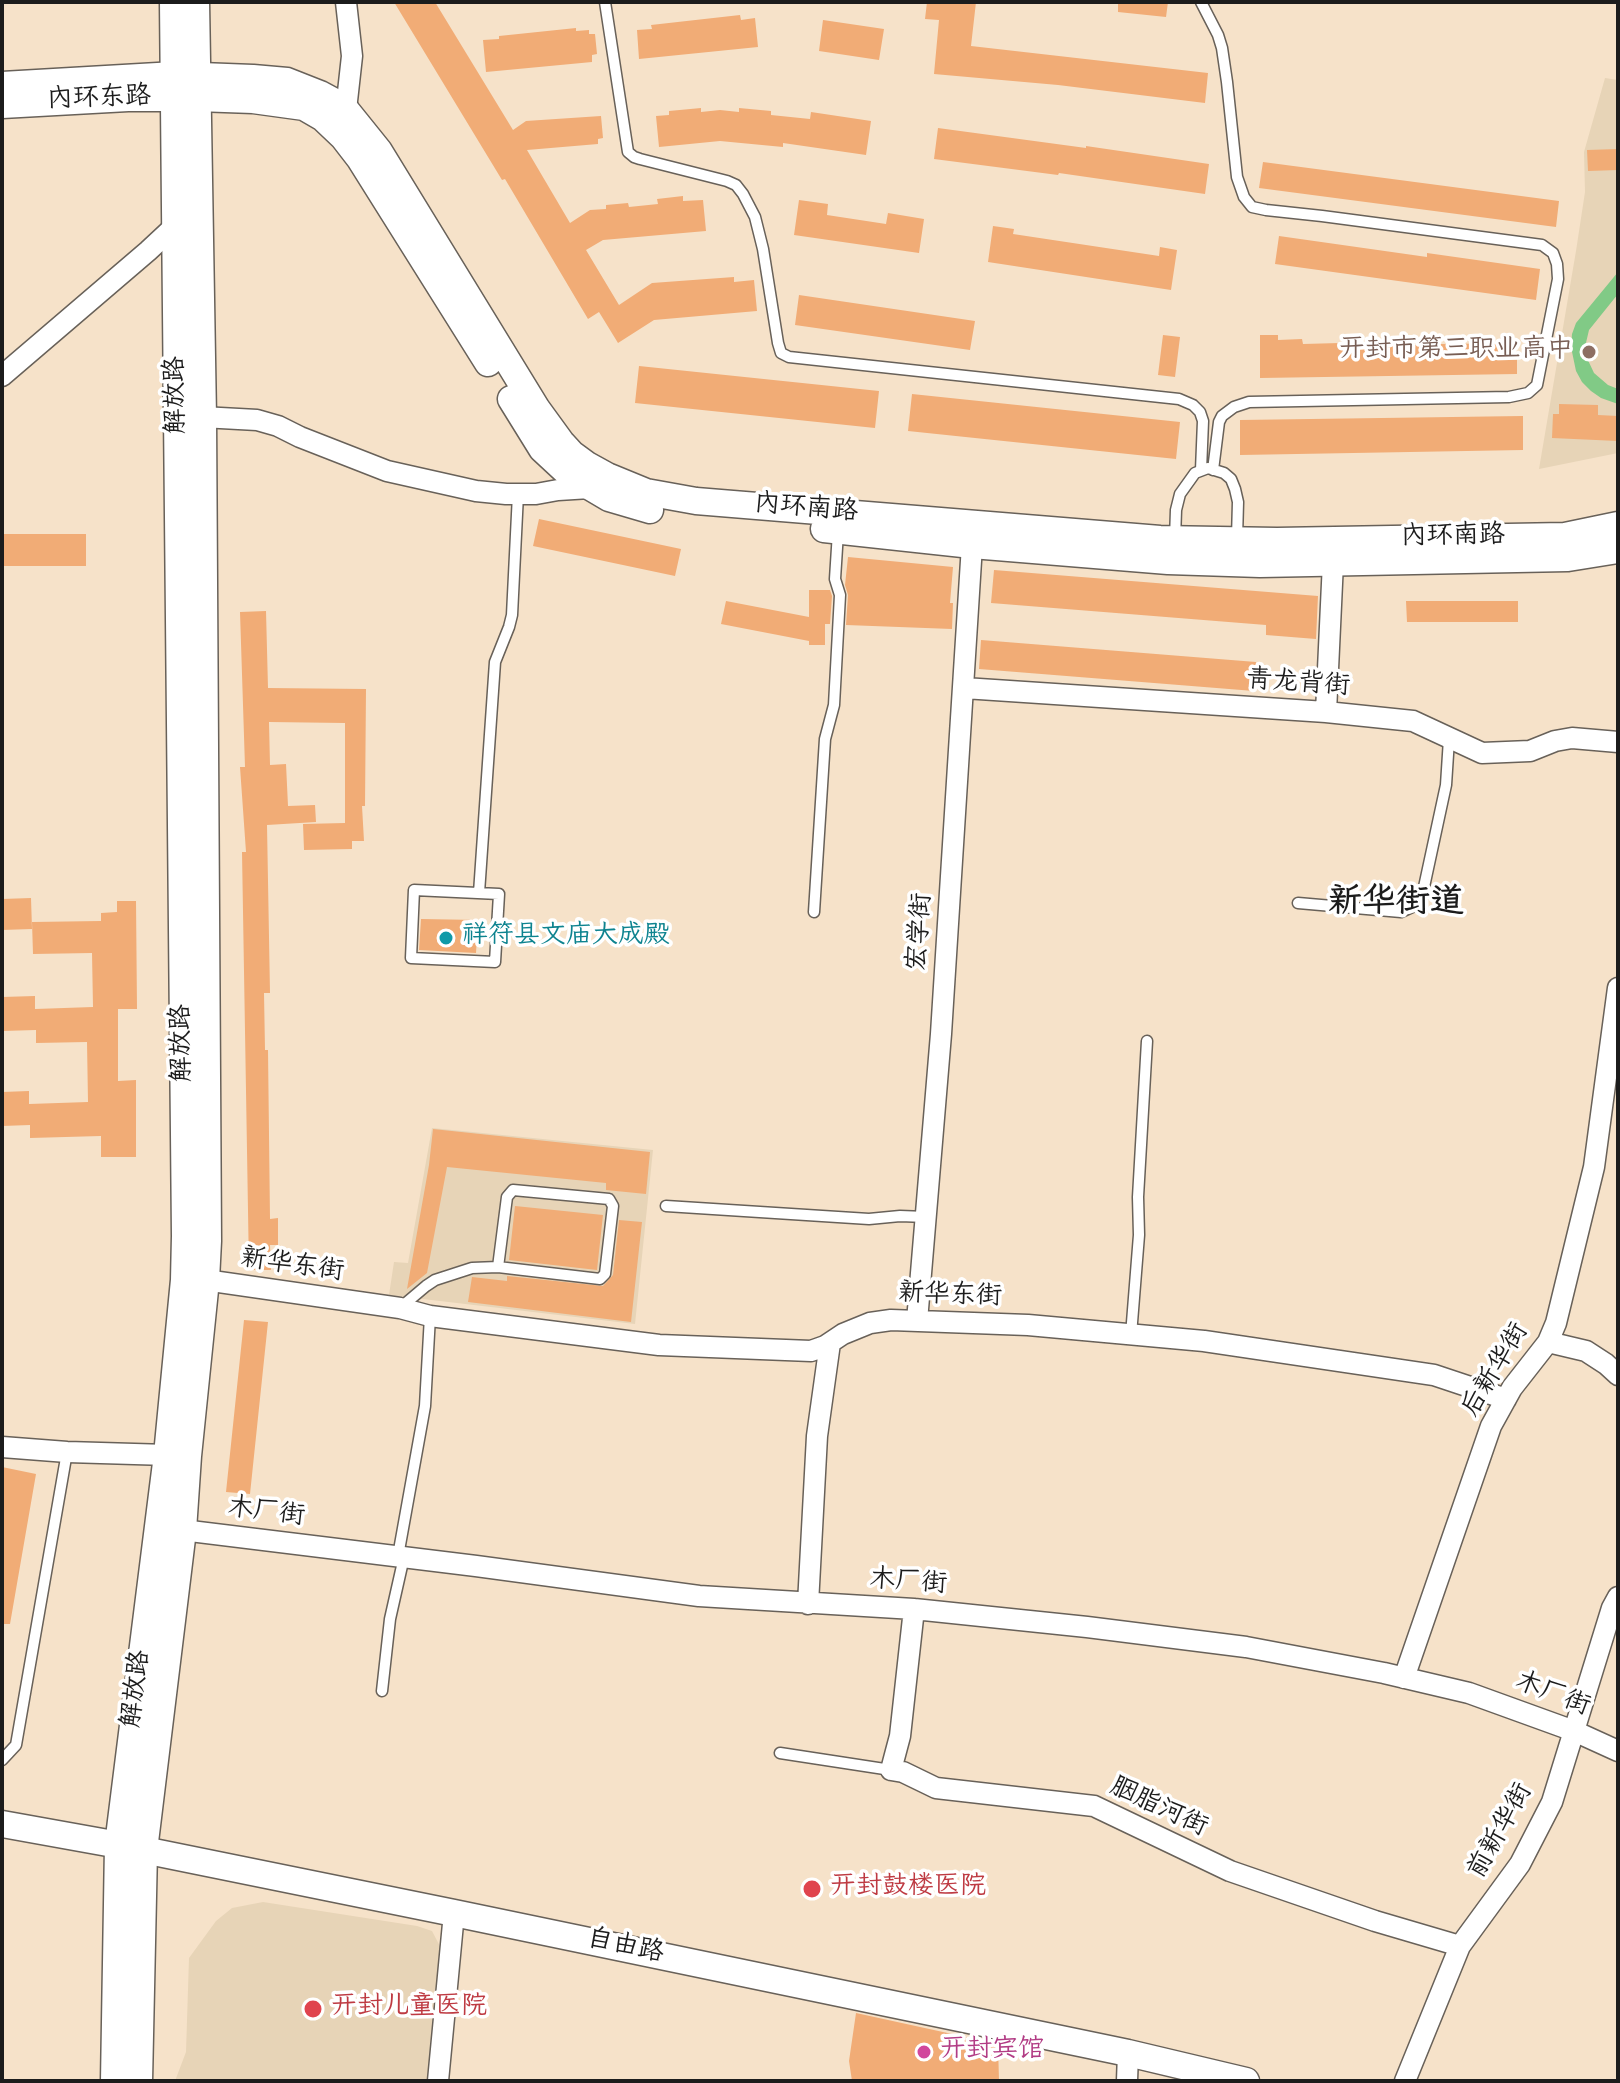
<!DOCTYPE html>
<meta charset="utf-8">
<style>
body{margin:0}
#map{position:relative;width:1620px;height:2083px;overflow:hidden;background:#f6e2c9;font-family:Kalam,sans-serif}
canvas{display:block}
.frame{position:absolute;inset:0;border:4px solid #1c1c1c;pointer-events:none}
</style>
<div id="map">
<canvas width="1620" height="2083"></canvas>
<div class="frame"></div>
</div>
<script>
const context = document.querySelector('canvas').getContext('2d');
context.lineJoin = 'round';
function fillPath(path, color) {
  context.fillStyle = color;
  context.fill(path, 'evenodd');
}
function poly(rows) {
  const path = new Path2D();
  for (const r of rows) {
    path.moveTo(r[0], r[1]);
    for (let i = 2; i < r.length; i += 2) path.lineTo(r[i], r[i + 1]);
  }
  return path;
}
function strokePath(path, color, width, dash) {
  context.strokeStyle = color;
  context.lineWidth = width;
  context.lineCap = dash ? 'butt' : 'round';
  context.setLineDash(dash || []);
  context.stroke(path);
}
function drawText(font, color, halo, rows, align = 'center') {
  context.font = font + ' Kalam,"LXGW WenKai TC",sans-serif';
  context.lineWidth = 7;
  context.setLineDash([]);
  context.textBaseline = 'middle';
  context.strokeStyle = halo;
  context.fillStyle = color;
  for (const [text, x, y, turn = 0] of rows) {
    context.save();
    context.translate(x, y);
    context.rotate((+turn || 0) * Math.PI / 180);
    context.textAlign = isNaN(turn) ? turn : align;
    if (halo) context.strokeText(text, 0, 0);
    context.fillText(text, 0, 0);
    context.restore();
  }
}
fillPath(poly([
 [1605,78,1618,80,1618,453,1539,469,1576,251,1585,192,1584,152],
 [432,1128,653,1150,635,1324,389,1295,394,1262,408,1263],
 [263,1902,417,1926,432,1931,443,1952,432,2081,175,2081,186,2052,189,1958,216,1921,232,1908]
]), '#e7d4b7');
fillPath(poly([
 [1618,272,1618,294,1589,330,1585,347,1586,356,1594,373,1608,385,1618,389,1618,404,1601,398,1591,391,1582,382,1576,371,1571,347,1572,334,1576,323]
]), '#81ca86');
fillPath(poly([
 [394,2,435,2,513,130,526,121,601,116,603,138,598,139,598,144,527,150,570,223,590,210,606,209,606,205,628,203,629,207,658,204,657,199,683,196,683,201,703,200,706,231,603,240,586,250,619,305,652,283,734,277,734,282,754,280,757,311,654,320,618,343,599,312,588,319,505,179,502,180],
 [927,2,976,2,971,46,1208,73,1205,103,1058,85,934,74,939,20,925,19],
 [1118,2,1168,2,1166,17,1118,12],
 [740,15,741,20,755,18,758,47,639,59,637,30,652,29,651,25],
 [823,20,884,29,879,60,819,51],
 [576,28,576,31,589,30,589,34,595,34,597,54,592,55,592,62,486,72,483,40,499,39,499,36],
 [701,108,701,112,720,110,739,112,739,108,771,111,771,115,810,119,811,112,871,121,866,155,783,143,783,147,720,141,659,147,656,116,669,115,669,111],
 [938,128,1086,148,1086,146,1209,164,1205,194,1059,173,1058,175,934,159],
 [1618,149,1618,170,1588,171,1587,150],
 [1263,162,1559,201,1556,227,1259,188],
 [799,200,828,204,827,215,886,224,888,213,924,219,919,253,794,235],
 [993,226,1014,229,1013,234,1159,256,1160,247,1177,250,1171,290,988,262],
 [1279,236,1427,257,1427,253,1540,269,1536,300,1275,264],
 [799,295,975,321,970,350,795,325],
 [1163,335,1180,337,1175,377,1158,375],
 [1260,335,1278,335,1278,340,1302,339,1303,344,1376,342,1376,345,1517,343,1517,374,1260,378],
 [639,366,879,391,875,428,635,403],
 [912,394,1180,422,1176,459,908,431],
 [1559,404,1598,405,1598,415,1618,416,1618,441,1552,438,1553,414,1559,414],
 [1523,416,1523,450,1240,455,1240,420],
 [539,519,681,549,675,576,533,546],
 [2,534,86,534,86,566,2,566],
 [848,557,953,567,950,603,953,603,952,629,846,625,848,595,845,585],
 [994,570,1318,596,1316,639,1266,635,1266,625,991,603],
 [809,590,830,590,832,596,830,624,825,624,825,645,809,645,809,641,721,624,726,601,809,617],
 [1406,601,1518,601,1518,622,1407,622],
 [266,611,268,688,366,689,365,806,362,806,364,841,352,841,352,849,304,850,303,824,345,823,345,723,269,722,270,765,286,764,288,806,315,805,316,822,267,825,270,993,264,993,265,1050,268,1050,270,1219,278,1218,278,1245,270,1245,271,1270,249,1270,242,852,246,852,240,767,245,767,240,612],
 [981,640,1256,662,1254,691,979,669],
 [31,898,32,929,2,930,2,899],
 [117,901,136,901,137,1009,118,1009,118,1081,136,1080,136,1157,101,1157,101,1136,30,1138,30,1125,2,1126,2,1092,29,1091,29,1104,88,1102,87,1042,36,1043,36,1030,2,1031,2,997,35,996,35,1009,93,1007,92,953,33,954,32,922,101,921,101,913,117,912],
 [421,919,478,920,476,953,419,950],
 [433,1129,650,1152,646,1194,606,1190,606,1183,447,1167,427,1273,407,1289,429,1165],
 [515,1206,603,1215,597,1270,509,1260],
 [619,1220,642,1222,631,1322,468,1302,472,1277,507,1281,507,1276,603,1286,613,1275],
 [244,1320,268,1322,250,1494,226,1492],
 [2,1467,36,1474,10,1624,2,1624],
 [856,2013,998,2044,999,2081,852,2081,849,2061]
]), '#f1ac76');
const service = poly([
 [605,2,628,152,634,157,640,159,727,181,736,185,743,194,755,217,763,249,778,343,781,353,789,357,1179,399,1193,405,1200,412,1203,421,1201,470],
 [1201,2,1218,35,1222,48,1227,82,1237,177,1244,197,1252,207,1266,210,1322,216,1542,245,1553,253,1557,264,1558,279,1537,385,1528,393,1509,397,1249,402,1234,407,1222,416,1219,422,1213,470],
 [1175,539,1176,510,1180,494,1195,473,1208,468,1224,473,1231,479,1235,489,1238,502,1237,538],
 [414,890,499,894,495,962,411,958,414,890],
 [479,893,495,662,509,627,512,615,518,494],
 [1298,903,1401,912,1412,907,1419,898,1424,887,1446,785,1449,739],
 [814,912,825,739,834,705,840,595,835,579,838,532],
 [513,1190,609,1199,613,1206,605,1274,600,1279,498,1267,507,1197,513,1190],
 [666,1206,869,1219,900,1216,926,1217],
 [400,1308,426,1286,435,1280,472,1268,498,1267],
 [1131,1335,1139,1235,1138,1197,1147,1041],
 [398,1556,425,1406,430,1316],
 [382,1691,390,1619,404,1557],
 [780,1753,891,1770],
 [2,1760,16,1745,67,1452]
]);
const minor = poly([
 [346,2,352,56,346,110],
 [2,376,148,251,177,224],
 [202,417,257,420,278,426,300,437,387,471,476,491,506,494,536,494,558,490,590,488],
 [964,688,1326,712,1413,721,1482,753,1530,751,1555,741,1572,738,1618,742],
 [1326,712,1333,562],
 [205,1280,400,1308,430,1316,659,1345,811,1351,825,1346,843,1334,870,1323,891,1320,1028,1325,1204,1341,1434,1375,1506,1399],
 [917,1321,941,1034,972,545],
 [1548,1342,1586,1351,1606,1364,1618,1375],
 [2,1447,67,1452,168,1455],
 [182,1530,476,1566,699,1596,914,1609,1087,1627,1246,1647,1384,1673,1469,1693,1574,1731,1618,1751],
 [808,1604,817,1436,830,1343],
 [914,1609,900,1736,891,1770,903,1772,936,1788,1094,1806,1230,1871,1375,1921,1460,1946],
 [1404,1678,1491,1426,1512,1388,1548,1342,1556,1323,1594,1167,1618,988],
 [438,2081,454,1913],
 [1127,2081,1128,2053],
 [1405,2081,1460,1946,1520,1864,1552,1802,1612,1608,1618,1597]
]);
const tertiary = poly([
 [2,85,175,75,253,78,287,81,320,94,333,101,346,110,379,151,537,409,561,442,572,454,587,465,607,476,646,492,696,501,1160,539,1277,541,1565,536,1618,525],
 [2,105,128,98,197,98,253,100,304,107,323,118,343,137,360,159,488,363],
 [511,399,542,449,570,475,609,498,650,510],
 [824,529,972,545,1168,561,1260,564,1568,558,1618,550],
 [2,1824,119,1845,454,1913,1128,2053,1246,2081]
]);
const secondary = poly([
 [115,2081,119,1845,168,1455,185,1280,186,1236,174,2],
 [138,2081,143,1850,182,1530,187,1456,205,1280,207,1241,202,417,195,2]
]);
strokePath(service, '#686159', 13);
strokePath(minor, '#686159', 23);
strokePath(tertiary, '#686159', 29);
strokePath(secondary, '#686159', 31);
strokePath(service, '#fff', 10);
strokePath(minor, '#fff', 20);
strokePath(tertiary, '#fff', 26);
strokePath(secondary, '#fff', 28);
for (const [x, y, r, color] of [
 [1589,352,8,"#8d6e63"],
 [446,938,8,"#0f9aa8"],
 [812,1889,10,"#e0444e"],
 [313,2009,10,"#e0444e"],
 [924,2052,8,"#d1479c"]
]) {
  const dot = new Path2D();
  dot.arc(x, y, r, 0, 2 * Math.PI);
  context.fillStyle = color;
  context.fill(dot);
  strokePath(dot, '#fff', 3);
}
drawText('26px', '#1c1c1c', '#fff', [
 ["内环东路",99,100,-2],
 ["解放路",178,395,-91],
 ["内环南路",806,510,5],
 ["内环南路",1453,538,-1],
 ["青龙背街",1298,685,4],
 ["宏学街",922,932,-86],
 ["解放路",184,1043,-91],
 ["新华东街",292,1267,8],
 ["新华东街",950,1297,2],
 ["后新华街",1497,1371,-59],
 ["木厂街",266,1514,7],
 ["木厂街",908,1584,4],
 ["解放路",138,1689,-83],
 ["木厂街",1552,1696,21],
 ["胭脂河街",1158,1809,25],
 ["前新华街",1502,1832,-61],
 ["自由路",625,1948,12]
]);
drawText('26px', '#785e54', '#fff', [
 ["开封市第三职业高中",1573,352]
], 'right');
drawText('26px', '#0d838f', '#fff', [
 ["祥符县文庙大成殿",462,938]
], 'left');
drawText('26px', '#be3a42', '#fff', [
 ["开封鼓楼医院",830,1889],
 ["开封儿童医院",331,2009]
], 'left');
drawText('26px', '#b23c85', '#fff', [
 ["开封宾馆",940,2052]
], 'left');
drawText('bold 34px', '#1c1c1c', '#fff', [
 ["新华街道",1396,905]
]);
</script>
